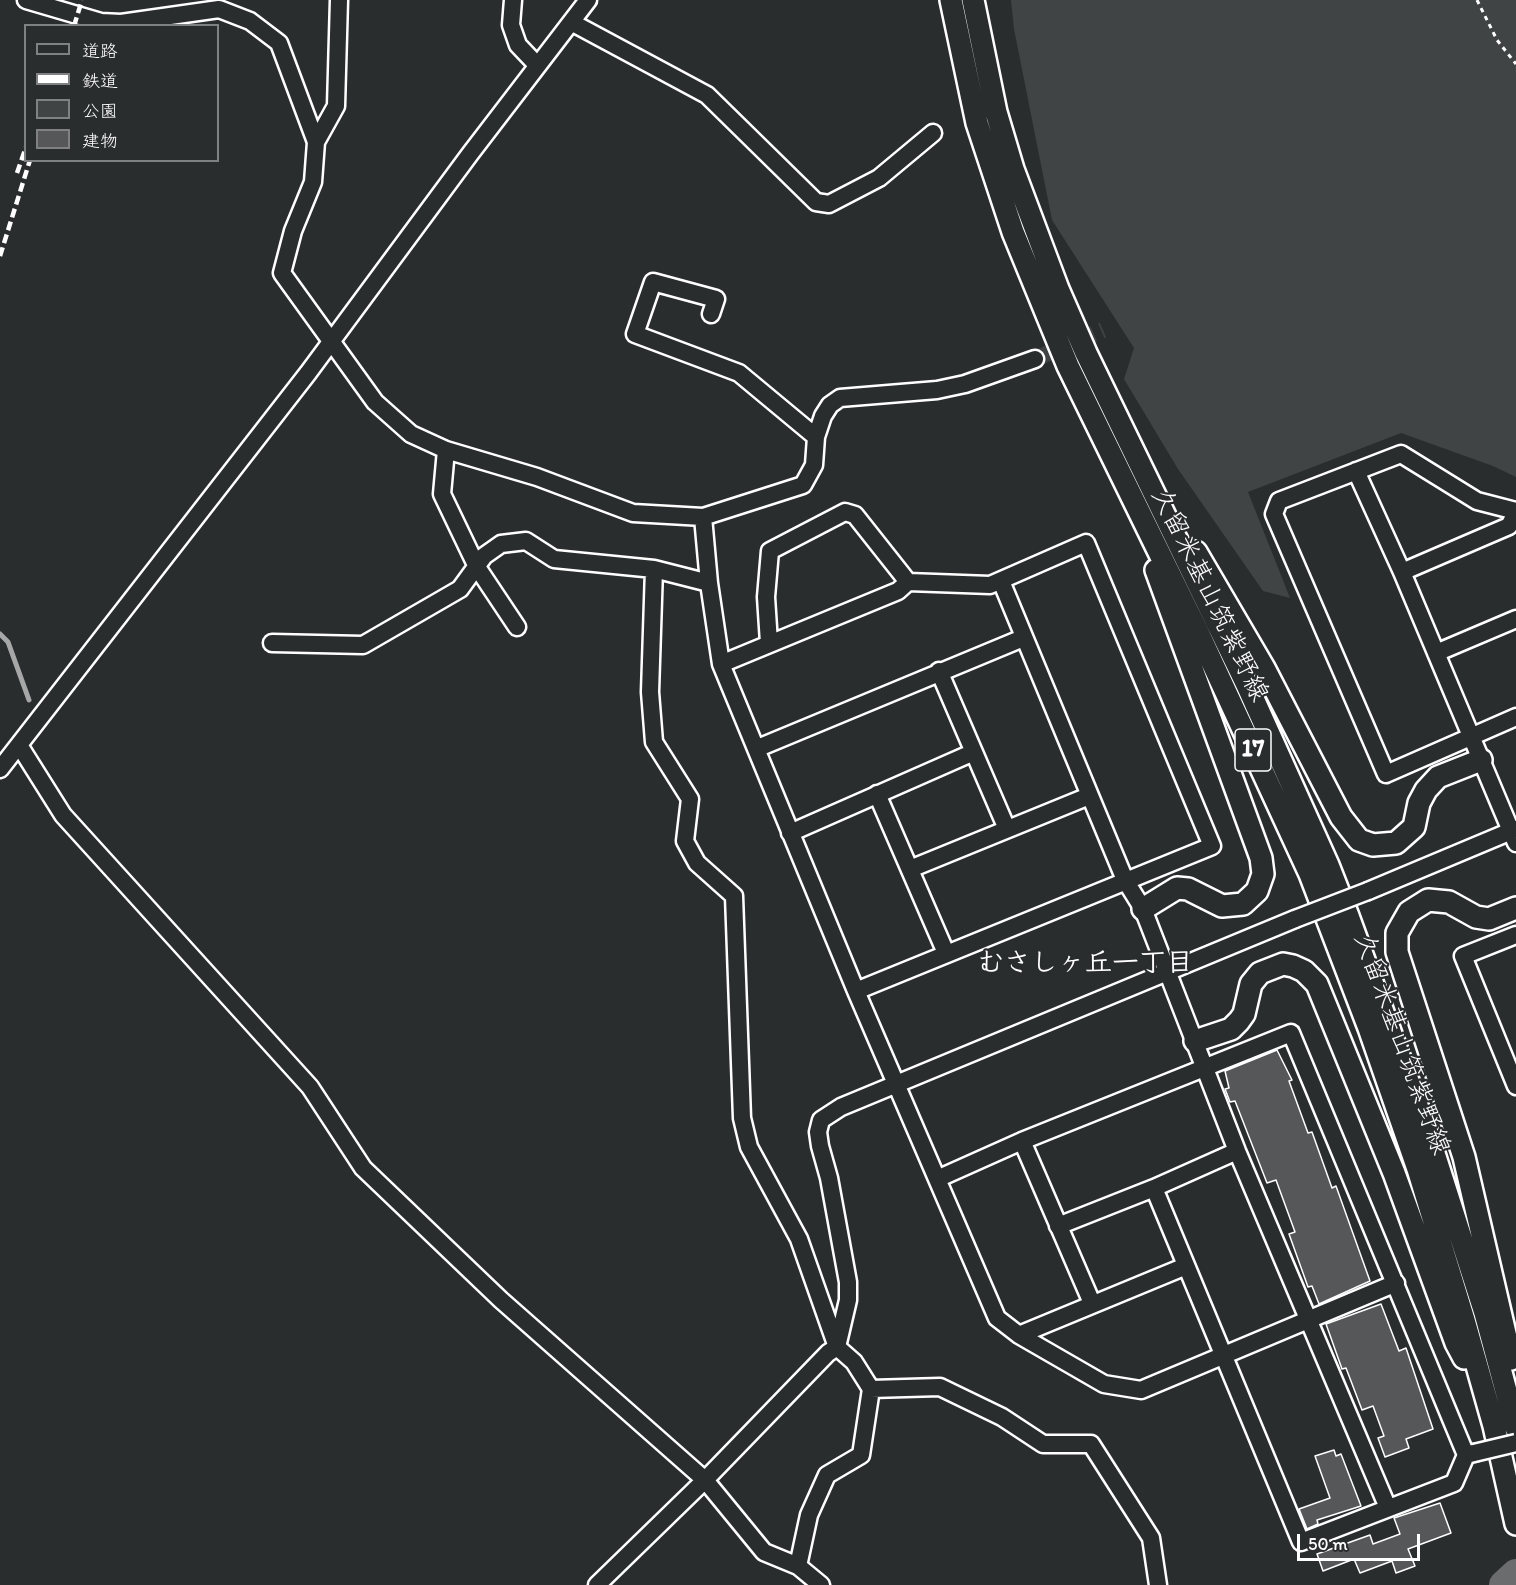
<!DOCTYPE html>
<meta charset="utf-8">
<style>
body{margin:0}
#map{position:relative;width:1516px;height:1585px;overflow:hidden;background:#2a2d2e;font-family:Itim,"Klee One",sans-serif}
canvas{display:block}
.legend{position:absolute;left:24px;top:24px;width:195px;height:138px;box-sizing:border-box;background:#2a2d2e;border:2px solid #7f8182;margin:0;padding:8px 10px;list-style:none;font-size:18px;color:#fff}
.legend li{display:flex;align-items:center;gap:12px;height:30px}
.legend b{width:30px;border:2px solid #7f8182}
.scale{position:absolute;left:1297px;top:1534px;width:123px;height:27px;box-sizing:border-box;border:3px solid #fff;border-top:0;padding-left:8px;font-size:18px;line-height:21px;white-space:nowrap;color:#fff;-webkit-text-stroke:4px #2a2d2e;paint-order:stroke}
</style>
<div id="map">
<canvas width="1516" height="1585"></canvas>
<ul class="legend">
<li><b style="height:8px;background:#2a2d2e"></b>道路</li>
<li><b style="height:8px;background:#fff"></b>鉄道</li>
<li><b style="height:16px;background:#414445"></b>公園</li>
<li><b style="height:16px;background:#555758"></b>建物</li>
</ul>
<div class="scale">50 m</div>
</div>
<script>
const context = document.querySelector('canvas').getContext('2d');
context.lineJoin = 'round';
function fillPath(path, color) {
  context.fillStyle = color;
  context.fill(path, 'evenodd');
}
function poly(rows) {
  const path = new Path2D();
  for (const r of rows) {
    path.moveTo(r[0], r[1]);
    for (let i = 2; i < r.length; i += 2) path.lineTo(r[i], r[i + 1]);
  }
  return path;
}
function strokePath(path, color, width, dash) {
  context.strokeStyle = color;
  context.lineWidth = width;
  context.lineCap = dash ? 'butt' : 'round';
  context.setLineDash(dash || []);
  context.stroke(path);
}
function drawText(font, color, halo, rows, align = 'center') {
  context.font = font + ' Itim,"Klee One",sans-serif';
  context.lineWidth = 4.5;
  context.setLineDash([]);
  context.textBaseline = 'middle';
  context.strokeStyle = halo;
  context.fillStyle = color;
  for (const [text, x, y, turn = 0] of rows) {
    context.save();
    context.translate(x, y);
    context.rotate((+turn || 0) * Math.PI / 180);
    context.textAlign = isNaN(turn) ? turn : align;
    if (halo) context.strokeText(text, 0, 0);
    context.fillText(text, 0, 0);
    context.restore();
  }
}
fillPath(poly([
 [1011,0,1516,0,1516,477,1493,466,1401,433,1248,492,1290,598,1263,591,1178,469,1124,379,1134,348,1052,220,1014,29]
]), '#414445');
strokePath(poly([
 [0,634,8,642,29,700]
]), '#a6a7a7', 5);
strokePath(poly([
 [1504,1585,1516,1574]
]), '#6a6c6d', 30);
const building = poly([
 [1277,1050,1292,1080,1289,1081,1308,1133,1312,1132,1332,1188,1336,1186,1370,1281,1319,1304,1312,1286,1308,1287,1289,1234,1295,1232,1276,1180,1267,1183,1235,1101,1230,1102,1225,1089,1229,1088,1225,1071,1277,1050],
 [1381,1304,1399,1351,1406,1348,1433,1429,1406,1439,1409,1448,1385,1457,1378,1438,1384,1436,1373,1406,1362,1410,1346,1368,1342,1369,1326,1324,1381,1304],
 [1334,1450,1336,1456,1341,1454,1361,1506,1317,1520,1318,1524,1307,1529,1299,1509,1330,1498,1315,1456,1334,1450],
 [1440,1503,1451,1533,1408,1549,1415,1566,1396,1573,1392,1561,1360,1573,1354,1559,1323,1571,1317,1554,1370,1535,1373,1544,1400,1534,1394,1518,1440,1503]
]);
fillPath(building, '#555758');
strokePath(building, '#fff', 1.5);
strokePath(poly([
 [1035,359,1103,330]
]), '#3f4243', 16, [16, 8]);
const minor = poly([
 [26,0,101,22,121,23,219,9,250,21,279,43,316,142],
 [339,0,336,106,316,142,313,182,293,231,282,273,375,402,411,434,446,450,537,477,633,513,703,517,803,485,814,465,816,437,823,416,830,405,840,398,937,390,965,384,1035,359],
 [513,0,511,25,518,45,537,65],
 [571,22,707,95,816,202,829,204,879,178,933,133],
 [711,314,716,299,653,282,635,334,739,373,816,437],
 [446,450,442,494,477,567,517,627],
 [1356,471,1402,572,1516,843],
 [1516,511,1477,501,1401,454,1279,501,1274,514,1386,774,1516,717],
 [703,517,709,583,721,664,856,991,997,1318,1019,1335,1104,1384,1141,1390,1396,1283],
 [654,569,650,692,654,742,690,799,685,841,697,863,734,896,742,1118,749,1147,799,1239,837,1347,854,1362,871,1389,861,1455,827,1475,809,1515,798,1566],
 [1402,572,1509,526,1516,513],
 [1001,581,1125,880,1143,909,1237,1151,1388,1508],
 [272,643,363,645,460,589,484,556,501,544,526,541,554,559,654,569,709,583],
 [769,643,766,597,770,551,845,512,855,515,908,582],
 [1436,653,1516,619],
 [721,664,898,591,908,582,990,585,1086,543,1212,846,856,991],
 [939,671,1007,829],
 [19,745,63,815,310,1087,363,1168,501,1300,705,1480,764,1552,798,1566,821,1585],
 [758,748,1023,638],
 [0,769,308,373,470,154,588,0],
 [877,794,946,953],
 [790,833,974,752],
 [910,869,1089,796],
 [1368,891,1516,829],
 [1516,935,1463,956,1516,1086],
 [1022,1141,1092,1303],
 [937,1179,1022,1141,1291,1033,1466,1455],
 [1154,1188,1301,1542,1454,1483,1466,1455,1474,1453],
 [1058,1226,1154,1188,1237,1151],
 [1019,1335,1186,1266],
 [871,1389,940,1387,1002,1417,1043,1444,1091,1444,1151,1538,1158,1585],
 [597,1585,705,1480,828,1353,837,1347,848,1300,848,1282,829,1178,820,1146,818,1132,821,1120,841,1107,1295,919]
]);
const major = poly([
 [951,0,977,123,1013,232,1068,366,1198,632,1310,874,1369,1028,1418,1169,1464,1320,1494,1426,1516,1524],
 [973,0,996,112,1013,169,1058,289,1086,353,1247,685,1328,865,1348,916,1431,1144,1485,1313,1516,1428],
 [1196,552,1264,668,1341,817,1359,840,1373,845,1396,843,1414,827,1419,803,1426,790,1438,777,1481,760],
 [1143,909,1177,888,1188,889,1222,906,1243,904,1257,891,1263,874,1261,858,1156,570],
 [1195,1041,1231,1029,1239,1021,1244,1014,1251,984,1260,973,1283,964,1293,966,1304,971,1317,984,1394,1173,1456,1343,1464,1358],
 [1511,1359,1464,1157,1397,952,1397,933,1409,912,1428,900,1449,902,1476,917,1489,919,1516,908]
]);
strokePath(minor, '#fff', 21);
strokePath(major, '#fff', 26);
strokePath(poly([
 [1477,0,1497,40,1516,64]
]), '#fff', 3, [4.5, 4.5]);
strokePath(minor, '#2a2d2e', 16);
strokePath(major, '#2a2d2e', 21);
strokePath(poly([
 [74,26,82,0],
 [17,173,26,147],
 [0,256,30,160]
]), '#fff', 4.5, [9, 4.5]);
const minorBridge = poly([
 [1295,919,1368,891],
 [1474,1453,1516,1443]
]);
strokePath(minorBridge, '#fff', 21, []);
strokePath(minorBridge, '#2a2d2e', 16);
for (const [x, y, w] of [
 [1253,750,36]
]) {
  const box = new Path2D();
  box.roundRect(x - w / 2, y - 21, w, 42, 4.5);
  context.fillStyle = '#2a2d2e';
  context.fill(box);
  strokePath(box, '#fff', 1.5);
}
drawText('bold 24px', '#fff', null, [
 ["17",1253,750]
]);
drawText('26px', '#fff', '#2a2d2e', [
 ["久留米基山筑紫野線",1209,595,64],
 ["久留米基山筑紫野線",1401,1044,70]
]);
drawText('bold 27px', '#fff', '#2a2d2e', [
 ["むさしヶ丘一丁目",1085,964]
]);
</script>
